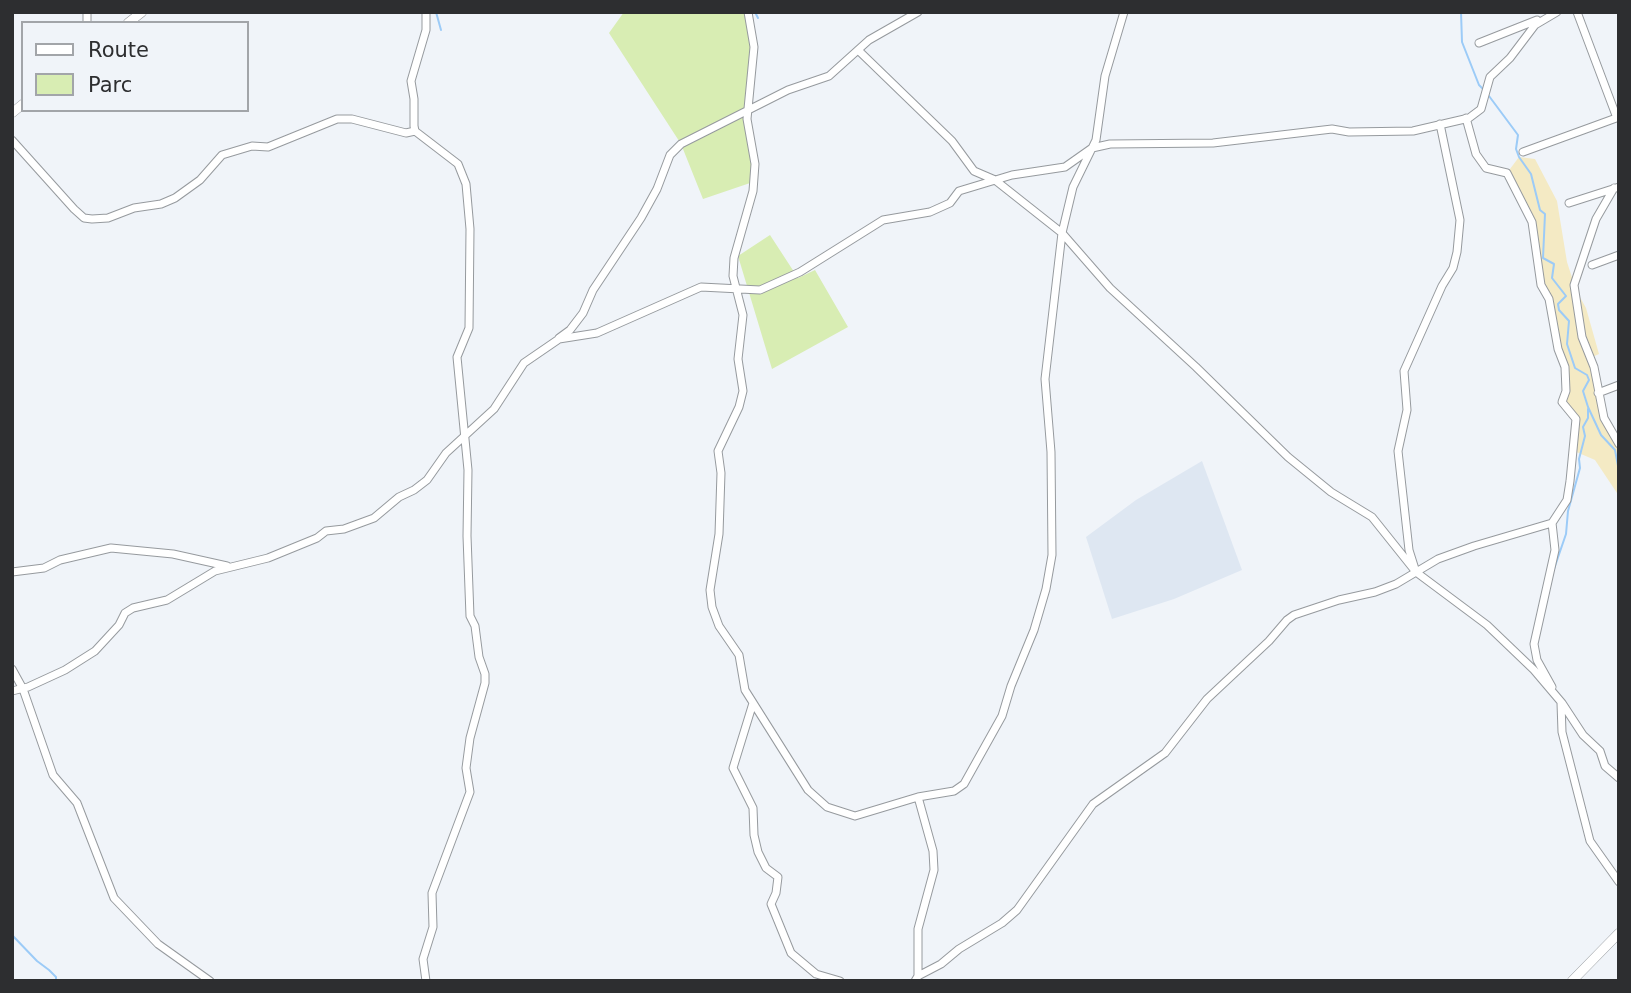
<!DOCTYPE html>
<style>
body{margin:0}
#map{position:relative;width:1631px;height:993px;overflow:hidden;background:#f0f4f9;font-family:"DejaVu Sans",sans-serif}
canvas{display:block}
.frame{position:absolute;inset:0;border:14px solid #2d2e30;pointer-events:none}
.legend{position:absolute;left:21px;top:21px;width:228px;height:91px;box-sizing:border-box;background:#f0f4f9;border:2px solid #a2a5a9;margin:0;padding:9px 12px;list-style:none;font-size:21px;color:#2d2e30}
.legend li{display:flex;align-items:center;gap:14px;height:35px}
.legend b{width:35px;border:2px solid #a2a5a9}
</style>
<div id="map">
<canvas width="1631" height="993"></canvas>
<div class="frame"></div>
<ul class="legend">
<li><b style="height:9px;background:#fff"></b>Route</li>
<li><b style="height:19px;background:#d8edb3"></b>Parc</li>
</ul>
</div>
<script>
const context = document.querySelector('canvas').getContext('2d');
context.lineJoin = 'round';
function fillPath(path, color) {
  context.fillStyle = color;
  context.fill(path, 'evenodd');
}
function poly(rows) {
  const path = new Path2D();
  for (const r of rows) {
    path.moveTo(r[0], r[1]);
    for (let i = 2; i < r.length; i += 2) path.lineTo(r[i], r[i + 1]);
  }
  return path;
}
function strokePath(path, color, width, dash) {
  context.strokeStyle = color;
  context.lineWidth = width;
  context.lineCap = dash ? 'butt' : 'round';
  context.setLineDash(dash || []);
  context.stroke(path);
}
fillPath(poly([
 [1202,461,1242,570,1174,599,1112,619,1086,537,1136,500]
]), '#dee7f2');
fillPath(poly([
 [624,12,745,12,754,47,747,119,753,182,703,199,681,144,609,33],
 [770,235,798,278,815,270,848,327,772,369,738,256]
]), '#d8edb3');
fillPath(poly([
 [1519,157,1535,159,1557,201,1567,262,1576,290,1586,308,1599,354,1590,358,1604,418,1619,444,1619,496,1595,460,1574,451,1576,419,1563,406,1566,391,1549,299,1541,285,1532,222,1507,173]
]), '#f4eac4');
strokePath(poly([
 [436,12,441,30],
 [755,12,758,18],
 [1461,12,1462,42,1479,85,1483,89],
 [1489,96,1518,135,1516,149,1519,157,1531,174,1540,210,1545,214,1543,258,1554,264,1552,278,1566,296,1558,304,1559,310,1569,321,1567,344,1575,368,1587,375,1589,380,1583,391,1588,407,1601,435,1615,450,1619,471],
 [1554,569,1566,534,1568,511,1580,468,1579,459,1585,436,1583,427,1588,418,1588,409],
 [12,935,37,961,49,970,56,977,56,981]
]), '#9ccbf7', 2);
const minor = poly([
 [87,12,87,23],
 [426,12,426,30,411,81,414,99,414,126,415,131,458,164,466,184,470,229,469,328,457,357,468,470,467,536,470,616,475,626,479,657,485,674,485,683,470,738,466,768,470,792,432,893,433,927,423,959,426,981],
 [748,12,754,47,747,119,755,164,753,191,734,258,733,276,743,315,738,359,743,391,739,407,718,451,721,473,719,534,710,590,712,607,719,626,739,655,745,690,808,790,827,807,855,816,918,797],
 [1577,12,1617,118],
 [1479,43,1537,20],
 [858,50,952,141,974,171,995,180,1062,233,1110,288,1196,367,1288,457,1331,492,1372,517,1416,572,1487,625,1534,670,1562,703,1583,735,1600,751,1605,766,1619,778],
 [1466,118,1476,154,1486,168,1507,173,1532,222,1541,285,1549,299,1558,349,1565,367,1566,391,1562,402,1576,419,1570,481,1567,500,1552,523,1555,550,1534,644,1537,660,1552,687],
 [12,140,74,209,84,218,92,219,108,218,134,208,161,204,175,198,200,180,222,155,252,146,268,147,337,119,352,119,406,133,415,131],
 [1523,152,1619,117],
 [1614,188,1596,219,1574,285,1582,337,1594,367,1604,418,1619,444],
 [1569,203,1619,187],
 [1592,265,1619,255],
 [559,338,570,330,583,313,593,290,641,218,657,189,670,155,681,144,788,90,829,76,869,40,918,12],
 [1598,393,1619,385],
 [1415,569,1409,550,1398,451,1407,410,1404,371,1442,286,1453,268,1457,252,1460,220,1440,124],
 [12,572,44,568,60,560,111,548,173,554,227,566],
 [12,669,23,689,53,775,77,803,114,898,158,944,210,981],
 [12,691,28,687,65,670,95,651,119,625,125,613,133,608,167,600,215,571,268,558,317,538,326,531,344,529,374,518,399,497,414,490,427,480,446,453,494,409,524,363,559,339,597,333,701,287,760,290,800,272,883,220,930,212,950,203,959,191,1012,175,1065,167,1092,148,1110,144,1213,143,1332,129,1349,132,1413,131,1469,118,1481,109,1490,77,1510,58,1535,25,1557,12],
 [753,703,733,768,753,808,754,835,758,852,766,868,778,877,776,893,771,904,791,953,816,974,840,981],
 [1561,703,1562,732,1590,841,1619,882],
 [918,976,918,929,934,870,933,851,918,797,954,791,964,784,1002,716,1011,686,1034,630,1046,589,1052,555,1051,452,1045,379,1062,233,1073,187,1096,140,1105,76,1124,12],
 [915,981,918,976,941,964,959,949,1002,923,1017,910,1093,804,1165,753,1207,699,1269,641,1287,620,1294,615,1339,600,1375,592,1396,584,1438,559,1474,546,1552,523]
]);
const tertiary = poly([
 [128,23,142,12],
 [12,113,23,104],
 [1572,981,1619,933]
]);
strokePath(minor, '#969a9e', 9);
strokePath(tertiary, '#969a9e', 10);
strokePath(minor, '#fff', 7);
strokePath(tertiary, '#fff', 9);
</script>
